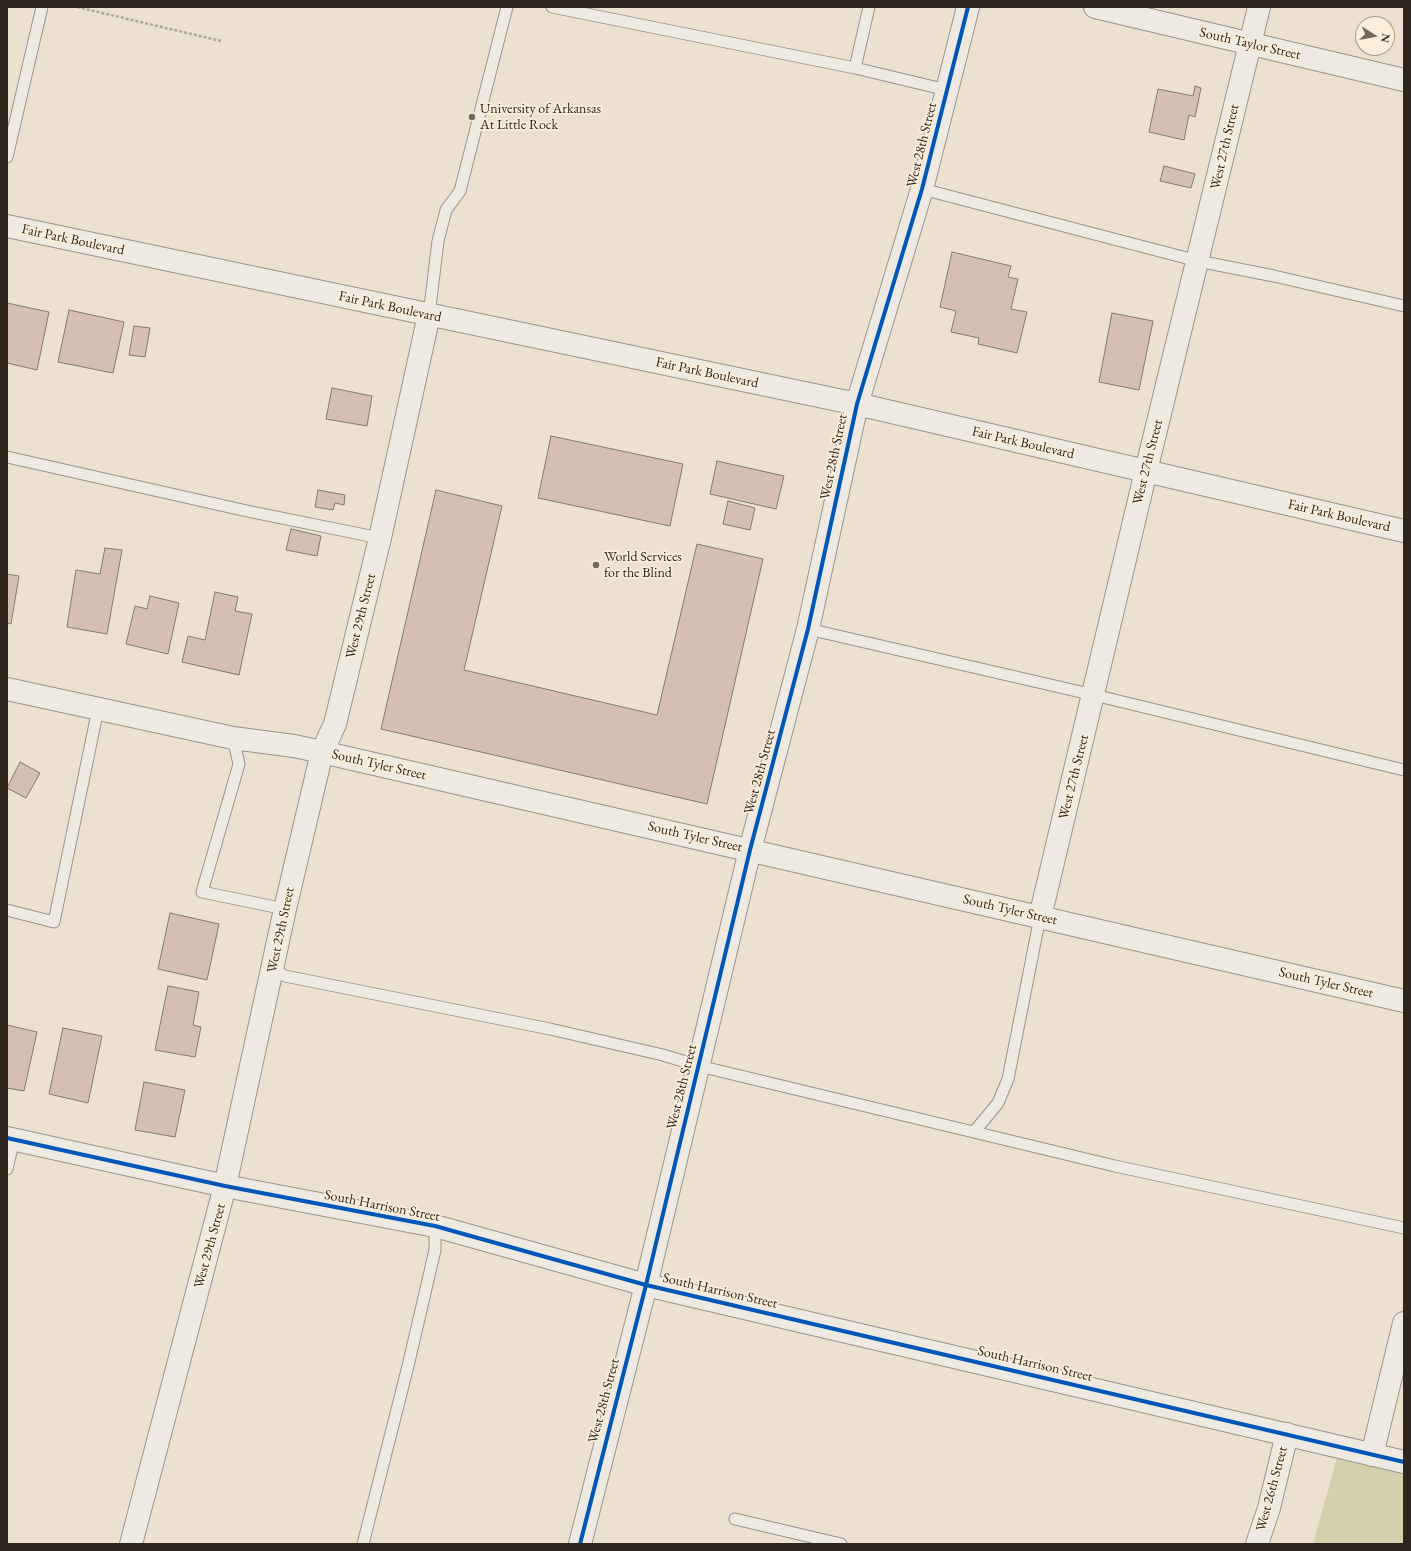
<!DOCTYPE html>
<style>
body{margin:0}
#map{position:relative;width:1411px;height:1551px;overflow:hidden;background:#ece1d1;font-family:"EB Garamond",serif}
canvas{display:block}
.frame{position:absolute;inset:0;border:8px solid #30251d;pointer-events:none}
.north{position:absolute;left:1355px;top:16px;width:40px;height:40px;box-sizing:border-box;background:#faedda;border:1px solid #a99d8e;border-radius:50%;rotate:101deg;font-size:11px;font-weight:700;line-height:16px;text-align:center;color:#30251d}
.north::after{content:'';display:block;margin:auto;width:14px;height:18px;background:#72675c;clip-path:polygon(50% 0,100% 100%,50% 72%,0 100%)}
</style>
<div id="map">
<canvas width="1411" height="1551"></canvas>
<div class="frame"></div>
<div class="north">N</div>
</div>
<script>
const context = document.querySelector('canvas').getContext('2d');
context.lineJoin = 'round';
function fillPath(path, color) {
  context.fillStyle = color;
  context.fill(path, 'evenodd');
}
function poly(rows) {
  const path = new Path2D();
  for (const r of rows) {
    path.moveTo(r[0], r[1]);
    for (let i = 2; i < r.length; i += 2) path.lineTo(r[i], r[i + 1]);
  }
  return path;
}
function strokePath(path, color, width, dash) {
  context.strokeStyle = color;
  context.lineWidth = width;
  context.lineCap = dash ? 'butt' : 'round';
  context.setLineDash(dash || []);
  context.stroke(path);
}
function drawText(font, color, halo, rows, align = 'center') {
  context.font = font + ' "EB Garamond",serif';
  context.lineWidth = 3.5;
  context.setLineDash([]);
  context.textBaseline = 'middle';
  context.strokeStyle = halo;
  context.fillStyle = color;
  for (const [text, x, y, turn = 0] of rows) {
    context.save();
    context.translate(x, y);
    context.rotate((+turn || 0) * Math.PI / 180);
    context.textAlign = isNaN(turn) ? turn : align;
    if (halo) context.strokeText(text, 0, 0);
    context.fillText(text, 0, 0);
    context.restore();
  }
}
fillPath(poly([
 [1340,1447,1404,1463,1404,1544,1313,1544]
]), '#d4d0ae');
const building = poly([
 [1195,86,1201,88,1195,117,1189,115,1184,140,1149,132,1158,89,1193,96,1195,86],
 [1164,166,1195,174,1191,188,1160,181,1164,166],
 [952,252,1011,266,1008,277,1018,279,1011,309,1027,312,1017,353,978,344,979,338,951,332,956,311,940,307,952,252],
 [7,303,49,312,37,370,7,363,7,303],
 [69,310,124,322,113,373,58,362,69,310],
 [1112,313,1153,321,1139,390,1099,382,1112,313],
 [134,326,150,328,145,357,129,355,134,326],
 [332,388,372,396,367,426,326,419,332,388],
 [551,436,683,464,670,526,538,498,551,436],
 [717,461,784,476,776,509,710,494,717,461],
 [318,490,345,495,344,505,335,503,333,510,315,507,318,490],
 [436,490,502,506,464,670,657,715,697,544,763,559,707,804,381,729,436,490],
 [728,501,755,508,750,530,723,524,728,501],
 [291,529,321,536,317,556,286,550,291,529],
 [105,548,122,550,107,634,67,627,76,570,100,574,105,548],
 [7,574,19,576,11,624,7,623,7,574],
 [215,592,238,597,235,611,252,614,239,675,182,662,188,636,205,640,215,592],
 [150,596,179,603,168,654,126,644,135,606,147,609,150,596],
 [20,762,40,773,26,798,7,788,20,762],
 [170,913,219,924,207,980,158,969,170,913],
 [168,986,199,992,193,1025,201,1027,195,1057,155,1050,168,986],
 [7,1025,37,1032,24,1091,7,1088,7,1025],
 [63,1028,102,1036,88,1103,49,1094,63,1028],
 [144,1082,185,1090,175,1137,135,1130,144,1082]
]);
fillPath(building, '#d3bfb5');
strokePath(building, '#817a71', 1);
const service = poly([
 [552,7,855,68,947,90],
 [855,68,869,7],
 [7,157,42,7],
 [922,189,1198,261,1274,276,1404,306],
 [429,315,438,241,446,210,460,191,507,7],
 [7,457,247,511,380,538],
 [808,629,1094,695,1404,770],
 [233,738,239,764,202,892,285,909],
 [7,910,54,922,98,709],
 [273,969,285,976,550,1029,663,1055,699,1066,1115,1166,1404,1228],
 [974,1132,998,1103,1008,1079,1040,917],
 [7,1169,14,1139],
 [735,1519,841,1544],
 [363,1544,408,1366,435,1250,435,1226]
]);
const minor = poly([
 [1095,7,1404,80],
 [7,689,233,738,294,746,322,752,1404,1001],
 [1040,917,1146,471,1259,7],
 [7,1138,225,1186,435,1226,646,1285,1404,1462],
 [1372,1455,1404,1323],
 [580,1544,646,1285,750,850,808,629,857,404],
 [1257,1544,1269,1508,1287,1434]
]);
const tertiary = poly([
 [7,226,857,404,1404,531],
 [857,404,922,189,968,7],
 [131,1544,225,1186,285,909,322,752,335,724,380,538,429,315]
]);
strokePath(service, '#9b938a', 13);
strokePath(minor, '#9b938a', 24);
strokePath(tertiary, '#9b938a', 24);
strokePath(poly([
 [77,7,221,41]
]), '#aba6a0', 2.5, [3, 2]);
strokePath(service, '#efeae1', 11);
strokePath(minor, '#efeae1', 22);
strokePath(tertiary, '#efeae1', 22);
strokePath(poly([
 [7,1138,225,1186,435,1226,646,1285,1404,1462],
 [580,1544,646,1285,750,850,808,629,857,404,922,189,968,7]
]), '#0057b8', 4);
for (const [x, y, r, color] of [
 [472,117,4,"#72675c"],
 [596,565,4,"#72675c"]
]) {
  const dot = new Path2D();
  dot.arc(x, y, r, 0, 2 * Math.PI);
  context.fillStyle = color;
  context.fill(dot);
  strokePath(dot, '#faedda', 1.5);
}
drawText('14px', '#30251d', '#faedda', [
 ["South Taylor Street",1250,44,13],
 ["West 28th Street",922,145,-76],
 ["West 27th Street",1225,147,-77],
 ["Fair Park Boulevard",73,240,12],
 ["Fair Park Boulevard",390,307,12],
 ["Fair Park Boulevard",707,373,12],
 ["Fair Park Boulevard",1023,443,13],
 ["West 28th Street",834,457,-78],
 ["West 27th Street",1148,462,-76],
 ["Fair Park Boulevard",1339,516,13],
 ["West 29th Street",361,616,-76],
 ["South Tyler Street",379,765,13],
 ["West 28th Street",760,772,-75],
 ["West 27th Street",1074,777,-76],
 ["South Tyler Street",695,837,13],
 ["South Tyler Street",1010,910,13],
 ["West 29th Street",281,930,-78],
 ["South Tyler Street",1326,983,13],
 ["West 28th Street",682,1087,-76],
 ["South Harrison Street",382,1206,11],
 ["West 29th Street",210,1246,-75],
 ["South Harrison Street",720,1291,13],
 ["South Harrison Street",1035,1364,13],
 ["West 28th Street",604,1401,-75],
 ["West 26th Street",1272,1489,-75]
]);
drawText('14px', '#30251d', '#faedda', [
 ["University of Arkansas",480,109],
 ["At Little Rock",480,125],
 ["World Services",604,557],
 ["for the Blind",604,573]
], 'left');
</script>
